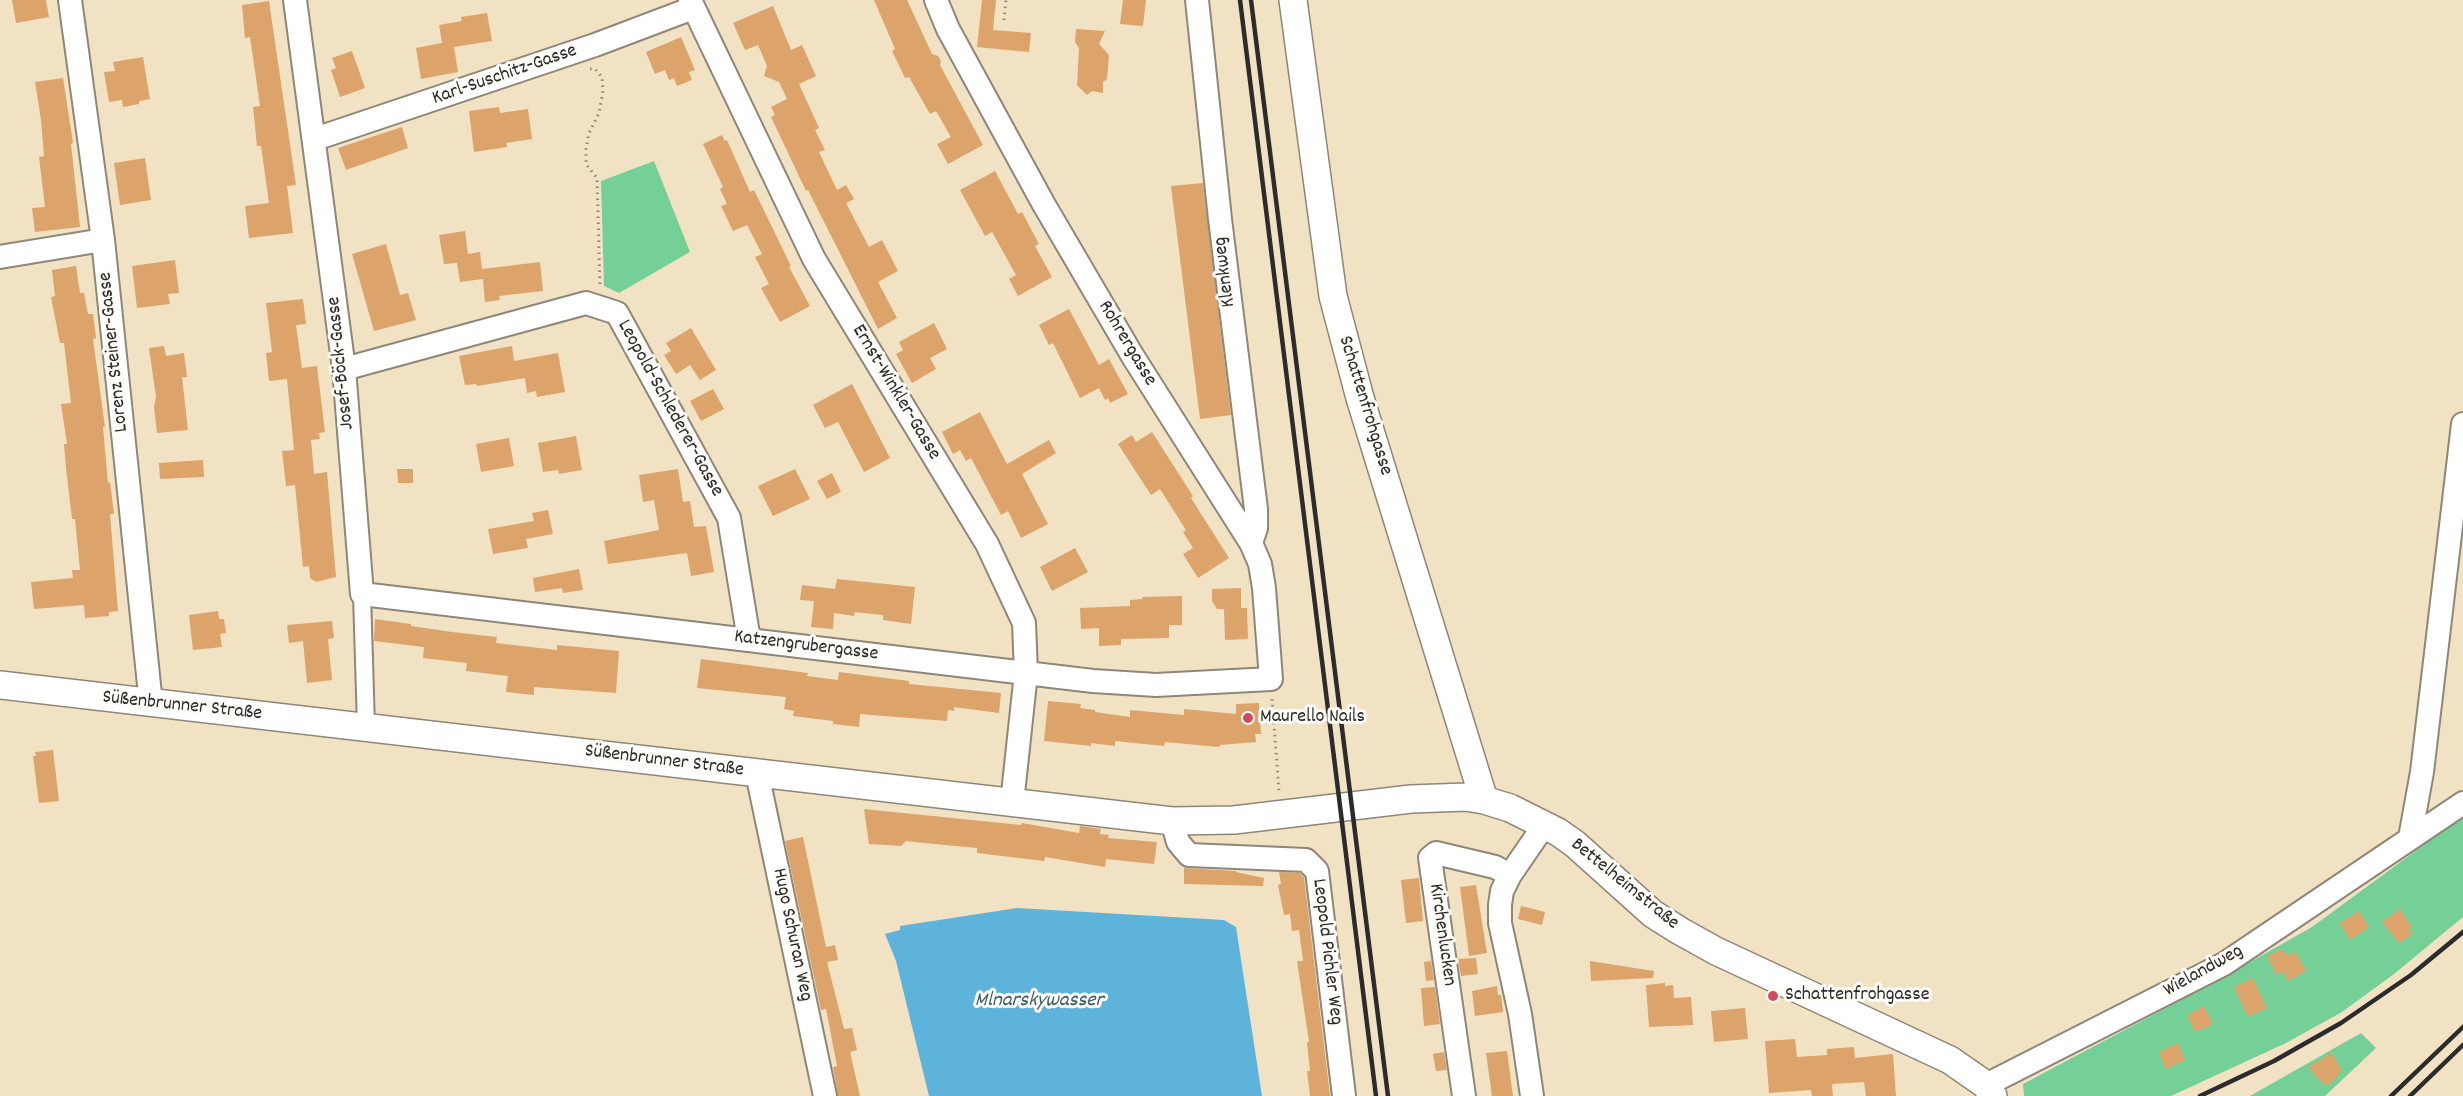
<!DOCTYPE html>
<meta charset="utf-8">
<style>
body{margin:0}
canvas{display:block;background:#f2e2c4}
</style>
<canvas width="2463" height="1096"></canvas>
<script>
const context = document.querySelector('canvas').getContext('2d');
context.lineJoin = 'round';
function fillPath(path, color) {
  context.fillStyle = color;
  context.fill(path, 'evenodd');
}
function poly(rows) {
  const path = new Path2D();
  for (const r of rows) {
    path.moveTo(r[0], r[1]);
    for (let i = 2; i < r.length; i += 2) path.lineTo(r[i], r[i + 1]);
  }
  return path;
}
function strokePath(path, color, width, dash) {
  context.strokeStyle = color;
  context.lineWidth = width;
  context.lineCap = dash ? 'butt' : 'round';
  context.setLineDash(dash || []);
  context.stroke(path);
}
function drawText(font, color, halo, rows, align = 'center') {
  context.font = font + ' Dekko,sans-serif';
  context.lineWidth = 6;
  context.setLineDash([]);
  context.textBaseline = 'middle';
  context.strokeStyle = halo;
  context.fillStyle = color;
  for (const [text, x, y, turn = 0] of rows) {
    context.save();
    context.translate(x, y);
    context.rotate((+turn || 0) * Math.PI / 180);
    context.textAlign = isNaN(turn) ? turn : align;
    if (halo) context.strokeText(text, 0, 0);
    context.fillText(text, 0, 0);
    context.restore();
  }
}
fillPath(poly([
 [654,161,690,252,619,293,604,286,601,181],
 [2463,816,2463,917,2394,974,2342,1012,2286,1043,2171,1096,2024,1096,2023,1084,2213,983,2312,927],
 [2361,1033,2376,1048,2325,1096,2250,1096]
]), '#75d097');
fillPath(poly([
 [1017,908,1224,920,1236,927,1262,1096,929,1096,896,961,885,934,900,930,900,926]
]), '#5eb3db');
fillPath(poly([
 [12,0,46,0,49,17,16,23],
 [874,0,907,0,932,54,938,56,941,61,940,65,983,145,948,164,937,144,951,137,936,111,930,114,909,77,905,78,892,51,895,49],
 [982,0,996,0,993,30,1031,33,1029,52,977,47],
 [1123,0,1146,0,1143,26,1120,24],
 [269,1,296,185,287,186,293,233,249,238,245,206,269,203,261,146,257,146,253,107,260,106,250,37,245,38,242,5],
 [773,6,791,50,802,45,816,76,799,84,819,128,815,130,825,150,819,152,837,190,846,185,854,199,846,203,869,247,882,240,898,271,878,282,897,318,878,329,808,190,806,191,771,117,775,115,771,107,787,99,779,82,764,76,767,66,758,45,745,50,733,23],
 [487,13,492,41,454,47,458,72,421,79,416,48,442,43,439,25,462,21,461,17],
 [1076,29,1105,31,1099,44,1109,55,1107,79,1103,82,1103,93,1092,91,1087,95,1077,85,1079,48,1075,42],
 [681,37,695,70,689,72,692,80,677,86,674,78,669,80,665,70,655,74,646,52],
 [352,51,365,88,340,97,331,70,336,68,332,58],
 [143,57,150,99,139,101,139,104,123,107,122,100,109,102,104,72,115,71,113,62],
 [63,78,73,143,71,144,80,227,35,232,32,208,45,207,39,157,44,156,41,120,35,82],
 [499,107,500,113,528,109,532,139,506,143,507,147,474,152,469,111],
 [402,127,408,148,346,170,338,148],
 [722,135,725,141,727,140,750,192,754,190,791,266,789,267,810,306,780,322,761,288,769,284,755,257,762,254,747,225,733,231,721,206,727,204,720,189,723,187,703,144],
 [145,158,151,200,120,205,114,163],
 [995,171,1018,214,1022,212,1039,244,1035,246,1052,277,1018,296,1009,279,1016,275,992,232,985,236,960,190],
 [1203,183,1231,415,1200,419,1171,186],
 [465,231,468,254,480,252,482,269,540,262,543,291,499,296,500,300,485,302,483,279,460,282,457,263,444,264,439,235],
 [386,244,400,295,408,293,416,320,374,331,352,254],
 [175,260,179,293,168,294,170,304,137,308,132,266],
 [76,266,80,293,84,293,88,314,93,314,96,338,93,339,105,427,103,427,108,483,110,482,114,514,110,514,118,611,109,612,109,616,85,618,84,605,34,609,31,582,73,578,72,570,80,570,75,519,72,519,66,468,64,444,67,444,61,404,71,403,64,343,60,343,51,297,55,296,52,270],
 [303,299,306,324,296,325,302,368,317,366,325,432,319,433,320,439,311,440,314,474,327,472,336,577,316,582,310,578,309,566,303,567,295,485,286,486,282,451,294,450,287,379,269,381,266,353,272,352,266,303],
 [1069,309,1099,365,1109,359,1128,394,1110,403,1108,398,1105,400,1099,388,1080,398,1053,343,1049,345,1039,325],
 [934,323,947,349,930,358,936,369,912,383,896,354,903,350,899,342],
 [691,328,716,370,700,380,690,365,676,374,664,355,671,351,666,343],
 [164,346,166,356,184,353,187,377,182,377,188,430,157,433,154,407,156,397,149,348],
 [512,346,514,361,558,353,565,392,537,397,536,391,527,393,525,378,477,386,476,384,465,385,459,356],
 [852,384,890,458,864,472,838,422,825,428,813,405],
 [713,389,724,409,701,421,690,401],
 [980,412,1007,464,1049,440,1056,453,1022,474,1048,524,1021,538,1008,511,1001,515,971,458,966,461,960,450,953,454,942,432],
 [1152,432,1193,496,1191,498,1229,558,1198,578,1183,554,1193,548,1183,532,1186,530,1160,489,1151,495,1118,444,1132,435,1136,442],
 [576,436,582,470,559,474,558,470,543,472,538,443],
 [509,438,514,466,481,472,476,444],
 [203,460,204,477,160,479,159,463],
 [397,469,413,469,413,483,398,483],
 [678,469,683,502,690,501,694,527,706,526,714,572,691,576,687,553,608,564,604,541,659,530,654,500,643,502,639,475],
 [795,469,810,499,773,516,758,486],
 [832,473,841,492,827,499,817,481],
 [548,510,553,534,526,539,528,548,493,554,488,529,534,521,532,513],
 [1075,548,1088,572,1052,591,1040,567],
 [579,569,583,590,563,593,562,588,535,592,533,578],
 [837,579,915,587,911,624,883,620,883,615,855,612,854,616,834,613,833,629,811,627,814,601,800,600,802,585,835,589],
 [1241,588,1241,608,1247,608,1248,639,1225,640,1224,609,1217,609,1212,601,1212,589],
 [1182,596,1182,625,1169,625,1169,638,1121,639,1121,645,1099,646,1099,628,1081,629,1080,608,1130,606,1130,600,1142,599,1142,597],
 [218,611,219,619,224,619,226,633,220,634,222,647,193,650,189,615],
 [375,619,411,624,411,626,452,632,497,637,496,643,557,650,557,645,619,651,616,693,534,687,534,695,506,692,508,676,466,671,467,663,423,658,424,647,374,641],
 [332,621,334,638,328,639,332,680,307,683,303,641,289,643,287,625],
 [701,659,808,673,807,676,838,680,839,672,909,681,909,684,1001,693,999,713,954,707,954,711,948,710,947,721,860,714,859,727,833,724,833,721,793,716,794,711,784,709,786,697,697,688],
 [1048,701,1081,704,1080,708,1095,710,1095,712,1130,717,1130,710,1184,715,1184,709,1236,714,1236,704,1259,703,1261,734,1255,734,1256,742,1220,745,1219,747,1165,742,1164,746,1115,741,1115,746,1091,743,1091,746,1044,741],
 [53,750,59,801,39,803,33,756,36,756,35,752],
 [864,809,1021,825,1022,823,1079,833,1080,826,1101,829,1100,834,1109,835,1108,838,1157,842,1154,864,1106,859,1105,867,1045,857,1044,861,977,853,977,848,924,843,906,841,901,846,869,844],
 [803,837,826,947,835,945,838,960,827,962,844,1029,852,1028,857,1050,850,1052,860,1096,838,1096,833,1067,837,1066,826,1009,821,1010,785,841],
 [1184,868,1236,871,1236,872,1264,878,1263,886,1184,884],
 [1279,872,1300,873,1304,877,1330,1096,1310,1096,1307,1071,1310,1071,1307,1042,1309,1042,1297,961,1303,961,1299,930,1292,931,1290,914,1284,915,1278,885,1281,884],
 [1419,878,1423,921,1406,923,1401,880],
 [1476,885,1487,953,1469,956,1460,887],
 [1521,906,1545,912,1542,925,1518,919],
 [2400,909,2412,927,2409,929,2413,934,2399,943,2382,922],
 [2359,911,2369,927,2350,940,2340,923],
 [2281,949,2289,956,2295,951,2306,971,2288,981,2283,971,2277,975,2267,957],
 [1476,958,1478,974,1461,976,1458,959],
 [1431,961,1434,980,1426,981,1424,962],
 [1590,961,1654,971,1653,978,1591,981],
 [2253,978,2267,1008,2248,1017,2234,987],
 [1665,983,1665,986,1673,985,1674,998,1691,997,1693,1025,1649,1027,1646,985],
 [1497,986,1498,995,1501,995,1503,1012,1475,1016,1472,991],
 [1435,987,1440,1024,1424,1026,1421,988],
 [2204,1006,2213,1024,2195,1032,2187,1015],
 [1745,1008,1748,1039,1714,1042,1711,1011],
 [1795,1039,1797,1057,1827,1055,1827,1049,1854,1047,1855,1058,1893,1054,1896,1096,1866,1096,1864,1082,1832,1084,1833,1096,1812,1096,1811,1090,1769,1093,1765,1041],
 [2178,1043,2185,1060,2166,1069,2159,1052],
 [1507,1051,1513,1096,1492,1096,1486,1053],
 [1444,1052,1447,1070,1436,1071,1433,1054],
 [2332,1053,2342,1071,2329,1085,2327,1083,2324,1085,2308,1067]
]), '#dca36a');
const pedestrian = poly([
 [362,594,366,727]
]);
const minor = poly([
 [70,0,103,240,151,704],
 [295,0,344,369,362,594,1093,681,1156,685,1271,679,1264,588,1260,564,1251,543,1132,355,1043,203,948,29,936,0],
 [690,0,814,259,987,544,1024,623,1026,673,1012,803],
 [1197,0,1220,219,1256,509,1256,528,1251,543],
 [315,139,595,45,693,8],
 [0,257,103,240],
 [344,369,586,303,617,313,729,518,749,640],
 [757,773,825,1096],
 [1172,821,1178,842,1189,855,1306,860,1317,871,1344,1096],
 [2410,838,2422,772,2463,424],
 [1986,1085,2224,964,2463,803],
 [1464,1096,1430,858,1436,853,1495,867,1510,875],
 [1532,1096,1520,1014,1500,923,1500,905,1502,891,1510,875,1545,824]
]);
const tertiary = poly([
 [1293,0,1333,296,1360,398,1484,800],
 [0,685,1172,821,1234,820,1411,799,1466,797,1484,800,1510,808,1558,832,1575,844,1653,914,1680,931,1716,951,1950,1060,1986,1085,1993,1096]
]);
strokePath(pedestrian, '#8e8678', 20);
strokePath(minor, '#8e8678', 26);
strokePath(tertiary, '#8e8678', 30);
strokePath(poly([
 [1004,20,1006,0],
 [590,69,595,69,602,77,603,91,599,113,589,133,586,149,586,164,597,178,600,288],
 [1272,699,1279,791]
]), '#8e8678', 3, [1.5, 4.5]);
strokePath(pedestrian, '#fff', 16);
strokePath(minor, '#fff', 22);
strokePath(tertiary, '#fff', 27);
strokePath(poly([
 [1240,0,1376,1096],
 [1251,0,1388,1096],
 [2200,1096,2274,1061,2341,1023,2411,975,2463,932],
 [2391,1096,2463,1027],
 [2410,1096,2463,1045]
]), '#2b2b2b', 4.5);
for (const [x, y, r, color] of [
 [1248,718,6,"#d1495b"],
 [1773,996,6,"#d1495b"]
]) {
  const dot = new Path2D();
  dot.arc(x, y, r, 0, 2 * Math.PI);
  context.fillStyle = color;
  context.fill(dot);
  strokePath(dot, '#fdfcf7', 2);
}
drawText('20px', '#2b2b2b', '#fdfcf7', [
 ["Karl-Suschitz-Gasse",505,76,-19],
 ["Klenkweg",1226,272,-97],
 ["Rohrergasse",1126,344,59],
 ["Lorenz Steiner-Gasse",115,352,-96],
 ["Josef-Böck-Gasse",342,363,-96],
 ["Ernst-Winkler-Gasse",895,393,59],
 ["Schattenfrohgasse",1364,406,73],
 ["Leopold-Schlederer-Gasse",669,409,61],
 ["Katzengrubergasse",806,647,7],
 ["Süßenbrunner Straße",182,707,6],
 ["Süßenbrunner Straße",664,762,7],
 ["Bettelheimstraße",1624,885,39],
 ["Hugo Schuran Weg",791,935,78],
 ["Kirchenlucken",1441,935,82],
 ["Leopold Pichler Weg",1326,952,83],
 ["Wielandweg",2204,972,-29]
]);
drawText('20px', '#2b2b2b', '#fdfcf7', [
 ["Maurello Nails",1260,718],
 ["Schattenfrohgasse",1785,996]
], 'left');
drawText('italic 21px', '#3d5b69', '#fdfcf7', [
 ["Mlnarskywasser",1039,1002]
]);
</script>
